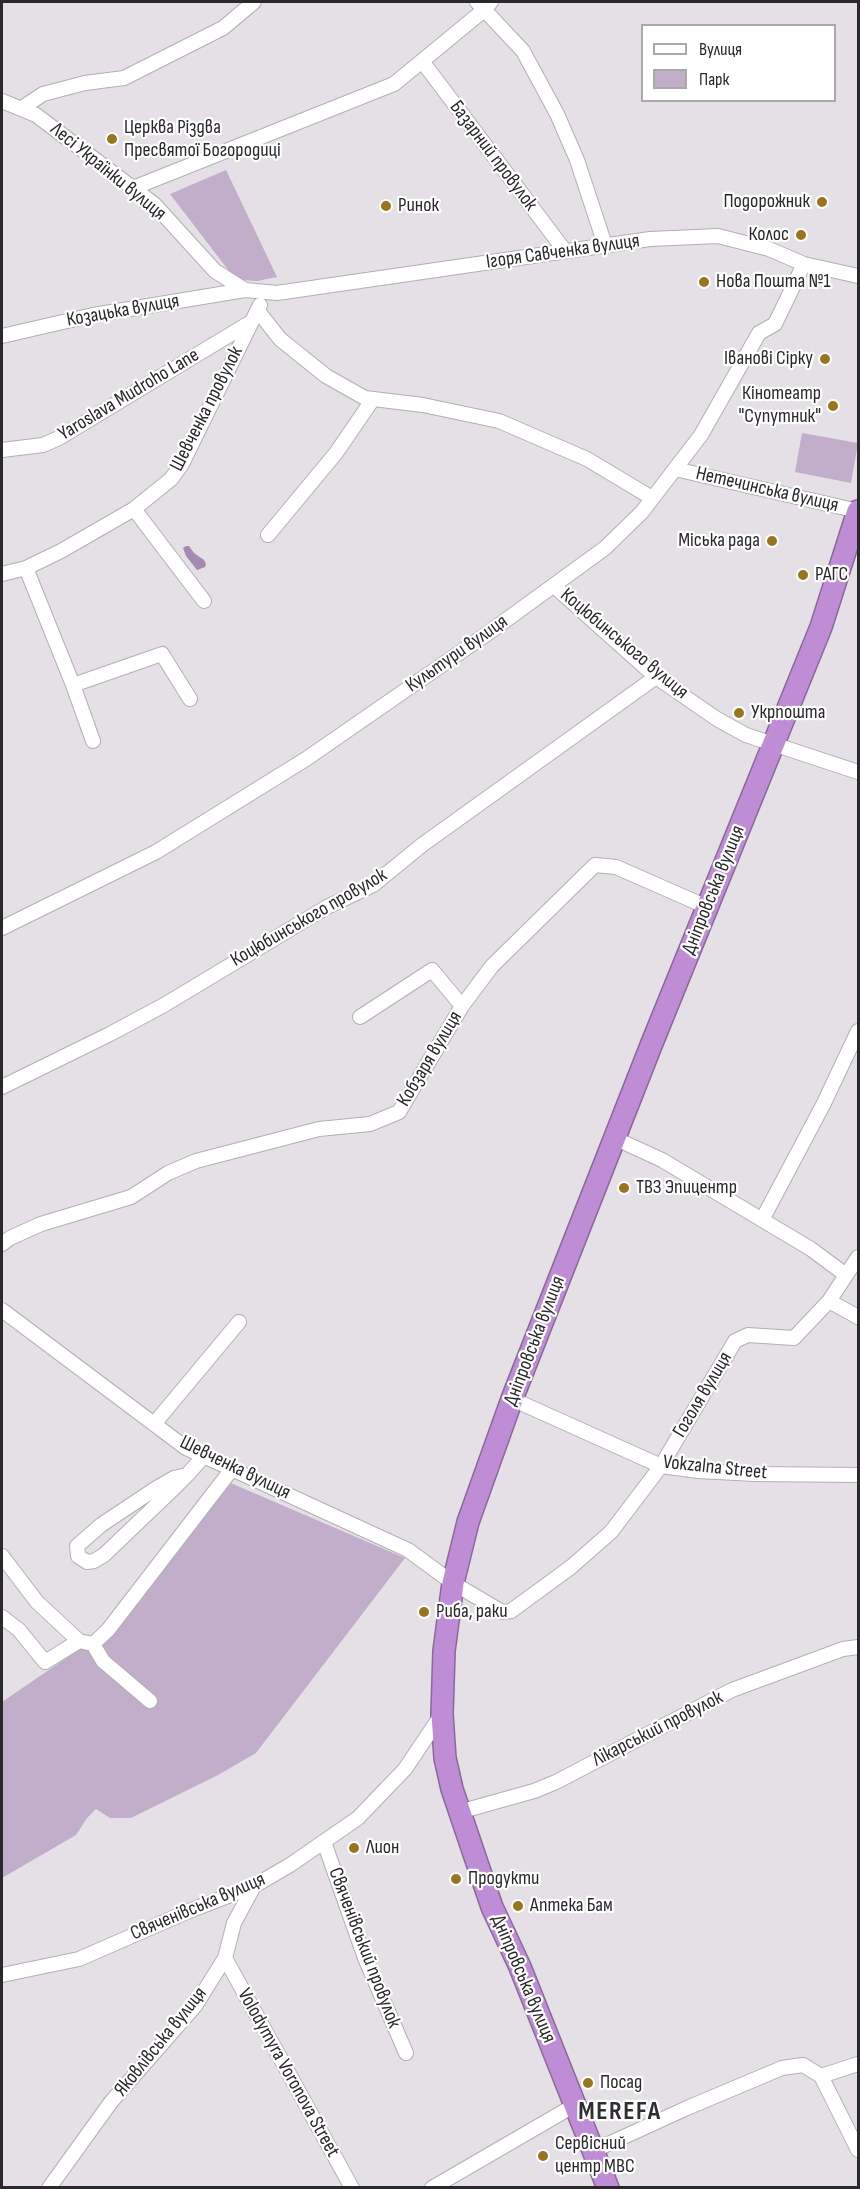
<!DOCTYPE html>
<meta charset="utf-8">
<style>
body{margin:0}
#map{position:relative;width:860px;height:2189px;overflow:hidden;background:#e4e0e5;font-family:"Sofia Sans Condensed",sans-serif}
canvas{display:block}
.frame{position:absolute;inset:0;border:3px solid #29282a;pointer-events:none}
.legend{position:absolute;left:641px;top:24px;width:195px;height:78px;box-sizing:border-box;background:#fff;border:2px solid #a9a9aa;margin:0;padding:8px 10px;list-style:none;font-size:18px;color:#29282a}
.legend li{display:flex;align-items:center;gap:12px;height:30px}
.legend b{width:30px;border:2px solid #a9a9aa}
</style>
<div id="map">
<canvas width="860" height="2189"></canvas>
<div class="frame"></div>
<ul class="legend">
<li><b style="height:8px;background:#fff"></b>Вулиця</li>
<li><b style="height:16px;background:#c2aecb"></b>Парк</li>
</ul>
</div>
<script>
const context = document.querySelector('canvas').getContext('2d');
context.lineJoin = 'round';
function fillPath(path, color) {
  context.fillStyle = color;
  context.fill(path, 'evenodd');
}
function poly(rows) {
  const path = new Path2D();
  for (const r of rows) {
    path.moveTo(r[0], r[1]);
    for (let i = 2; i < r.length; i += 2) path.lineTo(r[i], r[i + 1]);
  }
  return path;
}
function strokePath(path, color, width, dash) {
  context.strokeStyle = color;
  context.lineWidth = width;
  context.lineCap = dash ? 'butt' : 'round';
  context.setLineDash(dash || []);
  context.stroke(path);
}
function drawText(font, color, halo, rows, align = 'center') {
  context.font = font + ' "Sofia Sans Condensed",sans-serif';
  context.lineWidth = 4.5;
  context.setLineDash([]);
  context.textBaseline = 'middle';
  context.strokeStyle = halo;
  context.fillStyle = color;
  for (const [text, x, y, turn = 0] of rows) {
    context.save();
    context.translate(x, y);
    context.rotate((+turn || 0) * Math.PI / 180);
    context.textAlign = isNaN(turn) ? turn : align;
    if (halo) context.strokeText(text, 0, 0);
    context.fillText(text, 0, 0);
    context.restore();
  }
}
fillPath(poly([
 [226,170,277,277,257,281,241,280,229,271,170,194],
 [802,433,858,443,851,483,795,472],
 [226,1481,405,1558,256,1753,218,1775,131,1818,110,1818,96,1809,87,1818,76,1835,2,1878,2,1702,81,1648,97,1650]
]), '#c2aecb');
fillPath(poly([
 [186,546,189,546,194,553,204,560,206,564,205,567,197,570,186,556,183,548]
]), '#a489b0');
const minor = poly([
 [477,2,523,51,557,114,577,160,605,245],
 [422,61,565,251],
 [2,101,36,115,154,204,215,271,245,290,277,293,650,239,718,236,769,249,804,264,858,276],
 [22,108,43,94,85,83,124,78,223,28,254,2],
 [133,188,394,84,484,10,491,2],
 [258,311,280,339,326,376,365,398,423,405,499,421,587,459,652,498],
 [2,336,93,315,245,290],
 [2,450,43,445,59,438,251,322],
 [675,469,858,511],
 [134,509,204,601],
 [268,535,336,453,373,399],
 [26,568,73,685,93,741],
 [2,574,26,568,61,551,134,509,171,479,182,464,260,305],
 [554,586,656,677,717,719,746,735,858,772],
 [73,685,162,654,190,699],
 [2,928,156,852,306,759,491,631,605,548,642,512,701,435,759,333,775,324,804,264],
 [360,1017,432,970,462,1006],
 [2,1087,110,1034,164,1005,327,907,373,885,422,845,656,677],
 [614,1138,662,1160,811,1249,846,1275],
 [762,1220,823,1105,858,1031],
 [2,1244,10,1238,41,1224,131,1197,168,1173,196,1161,319,1129,370,1124,399,1112,462,1006,492,966,595,865,616,867,707,907],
 [829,1301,858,1317],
 [2,1310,186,1448,408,1550,453,1583,502,1612,511,1611,571,1567,611,1532,661,1466,735,1341,748,1335,794,1338,829,1301,858,1257],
 [512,1399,661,1466,698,1471,755,1474,858,1475],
 [154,1424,239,1322],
 [187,1475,174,1478,155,1489,101,1525,77,1546,78,1556,87,1562,94,1561,104,1555,171,1491,187,1475,204,1456],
 [2,1556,37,1602,79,1641,93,1644,108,1630,232,1469],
 [2,1617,19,1630,45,1662,79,1641],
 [93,1644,103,1661,150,1701],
 [459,1812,534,1791,556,1782,732,1690,843,1649,858,1647],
 [324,1842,365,1958,406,2053],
 [225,1958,352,2188],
 [2,1975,79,1959,189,1911,254,1886,290,1865,358,1818,405,1769,442,1714],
 [821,2076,858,2150],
 [593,2151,687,2108,782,2068,803,2065,821,2076,858,2064],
 [49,2188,111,2102,195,2006,225,1958,234,1923,254,1886],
 [432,2188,575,2105]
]);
const highway = poly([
 [608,2188,520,1967,492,1907,452,1789,445,1758,442,1714,444,1651,453,1583,468,1522,512,1399,652,1043,821,627,858,511]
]);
strokePath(minor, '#b3afb4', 16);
strokePath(highway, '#8a699a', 24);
strokePath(minor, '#fff', 14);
strokePath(highway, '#bf8cd6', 21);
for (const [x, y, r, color] of [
 [112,139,6,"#9a7521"],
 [822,202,6,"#9a7521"],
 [386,206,6,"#9a7521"],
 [801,235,6,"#9a7521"],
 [704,282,6,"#9a7521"],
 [825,359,6,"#9a7521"],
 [833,406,6,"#9a7521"],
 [772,541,6,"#9a7521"],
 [803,575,6,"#9a7521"],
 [739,713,6,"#9a7521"],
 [624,1188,6,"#9a7521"],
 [424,1612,6,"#9a7521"],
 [354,1848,6,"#9a7521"],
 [456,1879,6,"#9a7521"],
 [518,1906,6,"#9a7521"],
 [588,2083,6,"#9a7521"],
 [543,2156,6,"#9a7521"]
]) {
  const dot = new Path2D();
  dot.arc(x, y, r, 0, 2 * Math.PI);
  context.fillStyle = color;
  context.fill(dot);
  strokePath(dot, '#fff', 2);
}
drawText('20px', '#29282a', '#fff', [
 ["Церква Різдва",124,128],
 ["Пресвятої Богородиці",124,151],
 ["Подорожник",810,202,"right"],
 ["Ринок",398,206],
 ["Колос",789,235,"right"],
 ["Нова Пошта №1",716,282],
 ["Іванові Сірку",813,359,"right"],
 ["Кінотеатр",821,394,"right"],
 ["\"Супутник\"",821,417,"right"],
 ["Міська рада",760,541,"right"],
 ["РАГС",815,575],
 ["Укрпошта",751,713],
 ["ТВЗ Эпицентр",636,1188],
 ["Риба, раки",436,1612],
 ["Лион",366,1848],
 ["Продукти",468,1879],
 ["Аптека Бам",530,1906],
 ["Посад",600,2083],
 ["Сервісний",555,2144],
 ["центр МВС",555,2167]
], 'left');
drawText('20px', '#29282a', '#fff', [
 ["Базарний провулок",493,156,53],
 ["Лесі Українки вулиця",108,172,39],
 ["Ігоря Савченка вулиця",563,252,-8],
 ["Козацька вулиця",123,311,-10],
 ["Yaroslava Mudroho Lane",129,395,-31],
 ["Шевченка провулок",207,409,-63],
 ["Нетечинська вулиця",767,490,13],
 ["Коцюбинського вулиця",624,644,40],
 ["Культури вулиця",457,654,-35],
 ["Дніпровська вулиця",714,890,-68],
 ["Коцюбинського провулок",309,918,-30],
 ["Кобзаря вулиця",430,1059,-59],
 ["Дніпровська вулиця",535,1341,-69],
 ["Гоголя вулиця",703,1395,-59],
 ["Шевченка вулиця",235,1468,26],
 ["Vokzalna Street",715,1468,6],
 ["Лікарський провулок",658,1729,-27],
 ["Свяченівська вулиця",198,1907,-23],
 ["Свяченівський провулок",364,1948,69],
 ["Дніпровська вулиця",523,1979,67],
 ["Яковлівська вулиця",161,2042,-51],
 ["Volodymyra Voronova Street",288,2073,61]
]);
context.letterSpacing = '1.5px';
drawText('bold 26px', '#302e31', '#fff', [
 ["MEREFA",620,2112]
]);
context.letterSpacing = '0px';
</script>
